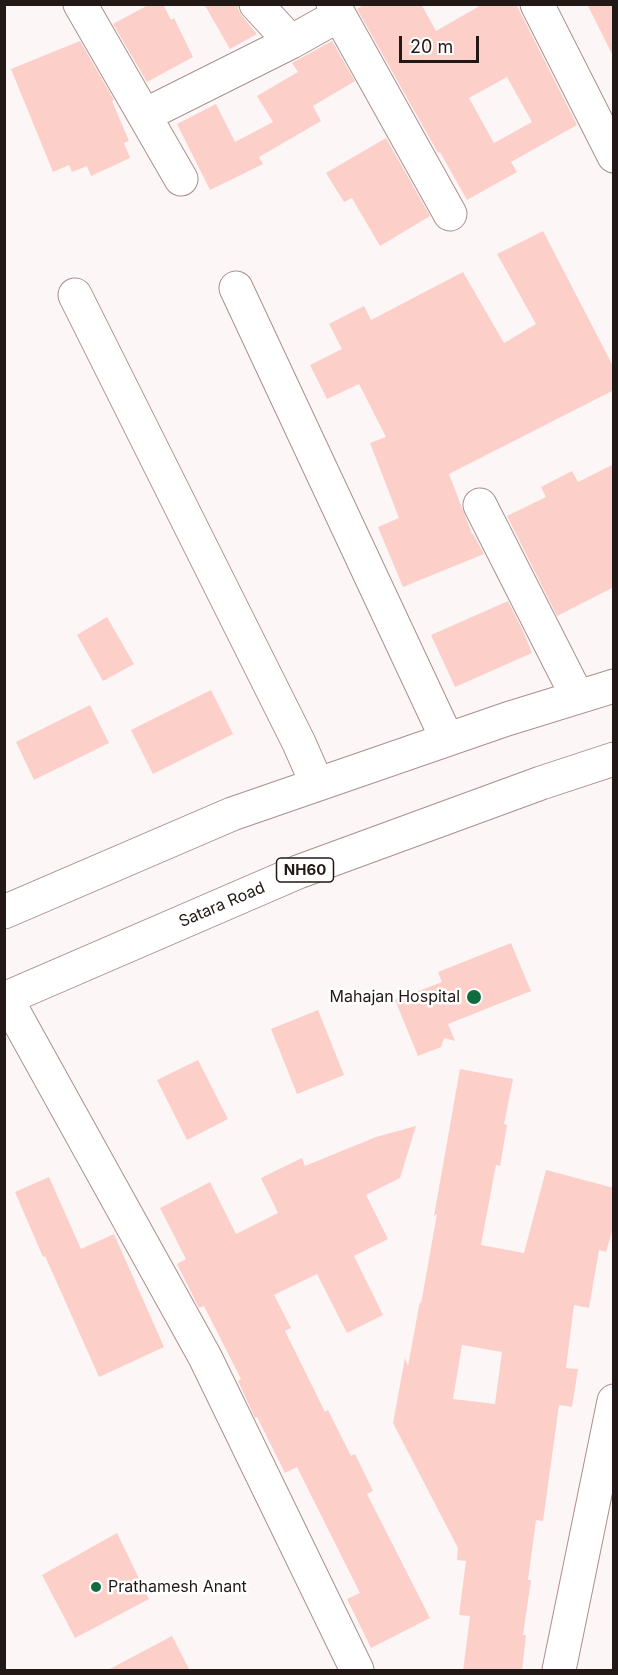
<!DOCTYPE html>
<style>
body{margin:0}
#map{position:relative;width:618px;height:1675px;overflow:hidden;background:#fcf6f6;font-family:Inter,sans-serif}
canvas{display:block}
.frame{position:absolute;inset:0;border:6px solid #221917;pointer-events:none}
.scale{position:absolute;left:399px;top:36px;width:80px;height:27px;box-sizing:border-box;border:3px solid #221917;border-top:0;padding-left:8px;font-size:18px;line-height:21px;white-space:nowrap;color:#221917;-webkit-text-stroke:4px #fff;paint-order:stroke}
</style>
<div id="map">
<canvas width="618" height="1675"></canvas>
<div class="frame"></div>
<div class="scale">20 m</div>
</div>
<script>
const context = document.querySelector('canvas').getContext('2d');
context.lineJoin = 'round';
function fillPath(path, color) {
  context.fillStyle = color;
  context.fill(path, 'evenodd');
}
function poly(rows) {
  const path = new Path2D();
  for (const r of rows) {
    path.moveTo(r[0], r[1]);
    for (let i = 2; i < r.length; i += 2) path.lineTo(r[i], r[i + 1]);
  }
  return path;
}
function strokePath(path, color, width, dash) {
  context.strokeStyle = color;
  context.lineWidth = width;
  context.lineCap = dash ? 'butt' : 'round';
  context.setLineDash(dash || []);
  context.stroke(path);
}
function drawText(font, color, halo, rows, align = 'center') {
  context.font = font + ' Inter,sans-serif';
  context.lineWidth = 5;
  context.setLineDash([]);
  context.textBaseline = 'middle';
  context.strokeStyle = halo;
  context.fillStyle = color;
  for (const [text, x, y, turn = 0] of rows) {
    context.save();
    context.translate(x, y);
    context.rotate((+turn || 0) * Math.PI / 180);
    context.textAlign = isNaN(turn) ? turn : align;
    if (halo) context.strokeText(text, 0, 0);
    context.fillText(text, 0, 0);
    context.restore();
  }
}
fillPath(poly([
 [150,4,163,4,171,20,174,18,193,57,147,82,113,24],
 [204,4,238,4,238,9,242,16,257,34,230,49],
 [365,4,421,4,436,31,483,4,516,4,577,125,511,162,517,172,467,200,440,152,438,153,357,9],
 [507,77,532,122,494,143,469,98],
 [587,4,614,4,614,58],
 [80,41,114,100,112,101,129,141,124,143,130,158,91,176,87,166,72,172,69,165,53,172,11,69],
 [332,41,355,81,313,106,321,121,259,157,263,164,210,190,177,124,216,104,235,142,273,122,257,96,298,72,292,63],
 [386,138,430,216,380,246,352,198,344,202,326,173],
 [543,231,614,368,614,390,449,474,472,534,473,534,484,554,403,587,378,527,399,518,370,443,386,437,359,384,327,399,310,365,342,349,329,324,364,306,371,320,463,272,504,343,536,324,497,254],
 [614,464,614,587,557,616,507,516,546,497,541,487,572,471,578,482],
 [508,601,524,633,532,653,455,687,431,635],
 [107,617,134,664,103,681,77,635],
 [211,690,233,734,153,774,131,730],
 [90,705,109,743,34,780,16,742],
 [511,943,531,991,448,1024,455,1041,444,1038,441,1047,418,1056,395,1000,442,982,438,972],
 [318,1010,344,1075,297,1094,271,1029],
 [198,1060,228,1119,187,1140,157,1080],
 [460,1069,513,1079,504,1124,507,1125,500,1166,496,1165,481,1245,524,1253,546,1170,614,1188,614,1225,606,1252,599,1250,589,1308,574,1305,566,1368,578,1369,572,1407,559,1405,543,1521,536,1520,528,1580,531,1580,523,1635,526,1635,522,1671,463,1671,470,1616,459,1615,466,1561,457,1560,458,1548,393,1423,405,1358,408,1366,420,1301,421,1304,437,1214,434,1216],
 [462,1345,502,1352,495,1404,453,1399],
 [416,1126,400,1178,366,1195,388,1239,354,1256,383,1315,347,1333,317,1274,274,1295,291,1328,285,1331,325,1412,328,1410,351,1456,355,1454,373,1491,367,1494,430,1618,371,1648,347,1599,360,1593,297,1467,285,1473,257,1417,255,1418,238,1381,241,1379,204,1306,199,1308,177,1264,186,1259,160,1208,210,1182,236,1234,278,1213,261,1178,302,1158,305,1166,376,1137],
 [49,1177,81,1249,114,1234,164,1347,99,1377,45,1256,43,1257,15,1192],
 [117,1533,149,1599,75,1638,42,1575],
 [172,1636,190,1671,106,1671]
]), '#fccfc9');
const minor = poly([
 [80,4,181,179],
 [256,4,291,42],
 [333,4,450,214],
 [537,4,614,156],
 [145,115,291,42,339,15],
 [236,288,447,739],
 [75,295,299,743,317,784],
 [480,505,577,696],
 [6,998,205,1357,357,1670],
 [559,1670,614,1401]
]);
const highway = poly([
 [4,912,232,814,507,719,614,686],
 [4,999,298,872,541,783,614,759]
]);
strokePath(minor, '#aa908c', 35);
strokePath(highway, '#aa908c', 35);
strokePath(minor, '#fff', 33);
strokePath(highway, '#fff', 33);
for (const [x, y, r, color] of [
 [474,997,8,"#106b3f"],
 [96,1587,6,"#106b3f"]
]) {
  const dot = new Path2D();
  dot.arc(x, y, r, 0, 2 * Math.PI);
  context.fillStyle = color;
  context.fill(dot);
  strokePath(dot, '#fff', 2);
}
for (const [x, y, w] of [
 [305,870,57]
]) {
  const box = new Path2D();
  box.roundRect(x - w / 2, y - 12, w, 24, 4.5);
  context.fillStyle = '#fff';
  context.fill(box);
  strokePath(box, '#221917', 1.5);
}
drawText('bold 15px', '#221917', null, [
 ["NH60",305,870]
]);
drawText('16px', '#221917', '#fff', [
 ["Satara Road",222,905,-23]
]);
drawText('16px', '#221917', '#fff', [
 ["Mahajan Hospital",460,997],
 ["Prathamesh Anant",108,1587,"left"]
], 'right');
</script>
